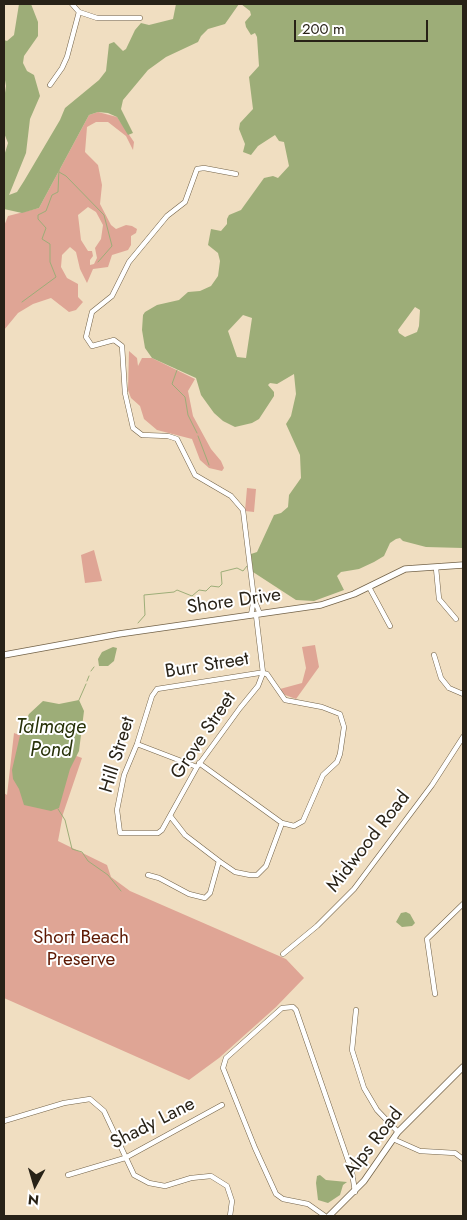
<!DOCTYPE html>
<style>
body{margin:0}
#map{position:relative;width:467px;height:1220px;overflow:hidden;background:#f0dec1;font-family:Jost,sans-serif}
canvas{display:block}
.frame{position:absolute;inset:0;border:5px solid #282217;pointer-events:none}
.north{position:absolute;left:10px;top:1160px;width:50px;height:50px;-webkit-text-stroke:4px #fff;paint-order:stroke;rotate:186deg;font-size:14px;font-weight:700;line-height:20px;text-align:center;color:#282217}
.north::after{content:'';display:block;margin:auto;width:18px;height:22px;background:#282217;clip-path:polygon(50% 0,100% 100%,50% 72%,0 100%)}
.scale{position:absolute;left:294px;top:20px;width:134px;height:22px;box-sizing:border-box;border:2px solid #282217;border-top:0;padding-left:6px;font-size:15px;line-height:18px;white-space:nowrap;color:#282217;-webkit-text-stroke:4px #fff;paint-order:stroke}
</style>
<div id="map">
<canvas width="467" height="1220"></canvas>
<div class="frame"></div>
<div class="north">N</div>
<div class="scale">200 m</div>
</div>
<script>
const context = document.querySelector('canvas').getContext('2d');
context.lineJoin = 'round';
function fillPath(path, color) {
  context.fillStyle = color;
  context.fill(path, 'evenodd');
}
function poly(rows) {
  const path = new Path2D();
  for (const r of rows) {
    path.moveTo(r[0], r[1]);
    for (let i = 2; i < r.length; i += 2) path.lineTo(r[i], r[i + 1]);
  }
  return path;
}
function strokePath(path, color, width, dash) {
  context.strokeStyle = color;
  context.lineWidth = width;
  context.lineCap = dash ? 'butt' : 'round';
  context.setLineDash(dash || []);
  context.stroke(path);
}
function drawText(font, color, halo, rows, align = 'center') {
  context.font = font + ' Jost,sans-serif';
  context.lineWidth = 4;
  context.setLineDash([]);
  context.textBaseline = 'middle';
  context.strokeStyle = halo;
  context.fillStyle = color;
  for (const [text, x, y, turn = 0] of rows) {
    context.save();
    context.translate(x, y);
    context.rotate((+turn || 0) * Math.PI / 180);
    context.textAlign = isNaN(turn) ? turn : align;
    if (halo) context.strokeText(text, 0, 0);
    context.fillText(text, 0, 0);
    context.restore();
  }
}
fillPath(poly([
 [98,112,117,117,134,142,133,150,126,136,108,122,96,122,87,127,85,152,98,165,102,185,100,204,111,225,116,229,126,225,132,226,137,229,136,233,131,236,131,245,128,250,112,255,108,267,93,269,87,283,80,269,76,252,70,247,62,255,61,267,67,278,78,284,78,297,83,302,76,310,69,312,51,298,33,304,18,313,4,330,4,226,8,216,39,208,89,115],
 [88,207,96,212,103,225,101,239,95,248,97,258,94,264,90,265,90,260,93,256,92,251,88,251,81,240,78,215],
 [129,351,137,358,138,366,142,358,152,358,195,379,188,391,193,416,211,449,221,461,224,468,222,471,209,468,200,460,192,439,157,430,144,419,140,406,131,398,128,390],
 [247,488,256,489,254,512,245,511],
 [94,550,102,581,85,583,81,555],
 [315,645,319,667,296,699,285,695,280,689,302,683,306,668,302,647],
 [14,733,82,758,63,814,58,841,107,865,111,877,130,891,286,959,304,978,276,1007,219,1058,189,1080,4,998,4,793,7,795]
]), '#dfa595');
fillPath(poly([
 [19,4,31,4,38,22,38,36,24,56,23,63,27,71,34,75,40,96,30,119,26,153,9,195,17,192,24,181,60,120,65,108,99,80,106,71,109,44,114,42,123,51,126,49,135,30,141,23,149,25,173,19,176,4,239,4,225,24,208,29,201,36,198,42,166,57,148,70,123,100,121,109,133,133,128,135,117,117,108,113,98,112,89,115,39,208,22,213,4,209,4,156,8,143,4,133,4,100,6,86,4,74,4,40,7,41,14,35],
 [241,4,463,4,463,548,426,547,403,541,400,538,396,539,390,543,384,556,374,562,359,569,341,572,337,576,344,590,314,601,296,600,253,572,251,554,257,552,274,515,281,513,288,507,289,495,301,478,300,455,286,424,291,416,296,394,294,374,277,384,270,383,268,385,274,392,274,396,259,419,252,423,235,427,223,421,214,413,201,395,196,378,152,358,145,348,142,330,143,315,145,312,157,305,179,300,188,292,200,291,211,286,218,276,220,261,218,253,208,245,211,229,221,231,227,224,227,219,229,215,241,210,264,178,273,176,278,178,289,166,284,142,279,141,275,135,258,146,251,155,243,152,245,144,239,129,240,123,253,109,249,77,259,66,257,37,255,33,251,35,246,27,245,22,251,15,250,11],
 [415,307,420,310,419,326,417,332,405,337,399,333,398,330],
 [243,315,252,318,246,358,237,357,228,331],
 [113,647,117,648,114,661,108,666,99,666,98,659,102,652],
 [79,700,84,711,79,751,70,769,59,808,51,811,24,805,19,789,13,779,12,770,21,731,29,714,43,701,59,704],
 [406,912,410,914,415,923,412,926,402,927,396,922,401,913],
 [320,1175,326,1180,347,1182,343,1185,340,1195,328,1203,318,1200,316,1183,317,1176]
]), '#9dad78');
strokePath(poly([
 [59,172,66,176,104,215,112,246,98,262],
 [22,302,56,277,50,262,50,244,42,239,46,228,38,219,38,215,46,211,52,195,58,192,59,169],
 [177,370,172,384,185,397,188,415,197,433],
 [198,436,209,465],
 [138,623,145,615,144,595,174,592,177,590,192,596,199,590,206,591,211,586,219,587,222,584,221,572,237,568,243,571,247,566],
 [91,671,94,667],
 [87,681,89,676],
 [79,700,86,684],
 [58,809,65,820,72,849,82,852,88,861,108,875,121,891]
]), '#9dad78', 1);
const street = poly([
 [72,4,79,12,97,18,140,18],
 [50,85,62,68,67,57,79,12],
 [236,174,204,168,197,169,185,202,167,216,129,262,112,296,92,312,86,337,92,346,114,340,122,346,125,393,133,428,142,435,168,436,177,439,195,475,231,496,243,510,254,599,251,615],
 [436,568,439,599,456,619],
 [369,587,390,626],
 [254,599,260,614],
 [434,655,441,678,449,688,463,694],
 [137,744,197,767],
 [199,763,282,823,294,826,303,821,323,775,337,762,340,754,344,727,340,714,322,707,285,700,267,674,263,673,259,673,157,689,152,696,137,744,124,775,117,810,120,833,158,833,162,830,197,767,240,708,258,686,263,673,256,615],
 [171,817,185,835,219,861,235,872,250,875,257,875,266,866,282,823],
 [148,875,159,878,189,894,205,898,210,893,219,861],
 [283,954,317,926,354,889,432,785,463,737],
 [435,994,427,939,463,904],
 [356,1010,352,1050,364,1088,377,1110,398,1132],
 [4,1121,64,1103,90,1099,104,1111,134,1175,149,1183,165,1186,191,1178,211,1176,227,1186,232,1201,230,1216],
 [393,1139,420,1151,455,1153,463,1159],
 [68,1175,125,1158,222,1105],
 [325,1216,308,1204,283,1199,276,1194,255,1148,223,1068,226,1058,282,1008,293,1007,296,1010,352,1172,355,1192]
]);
const secondary = poly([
 [4,655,119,634,321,605,354,594,405,569,463,565],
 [329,1216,364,1181,398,1132,463,1067]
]);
strokePath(street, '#736349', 5.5);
strokePath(secondary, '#736349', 7);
strokePath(street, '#fff', 4.5);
strokePath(secondary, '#fff', 5.5);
drawText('19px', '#282217', '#fff', [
 ["Shore Drive",234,602,-8],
 ["Burr Street",207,666,-9],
 ["Grove Street",204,736,-56],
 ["Hill Street",118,755,-73],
 ["Midwood Road",369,842,-52],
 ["Shady Lane",153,1124,-27],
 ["Alps Road",374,1143,-52]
]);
drawText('19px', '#5d1802', '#fff', [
 ["Short Beach",81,938],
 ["Preserve",81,960]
]);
drawText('italic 20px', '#283209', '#fff', [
 ["Talmage",51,728],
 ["Pond",51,751]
]);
</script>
